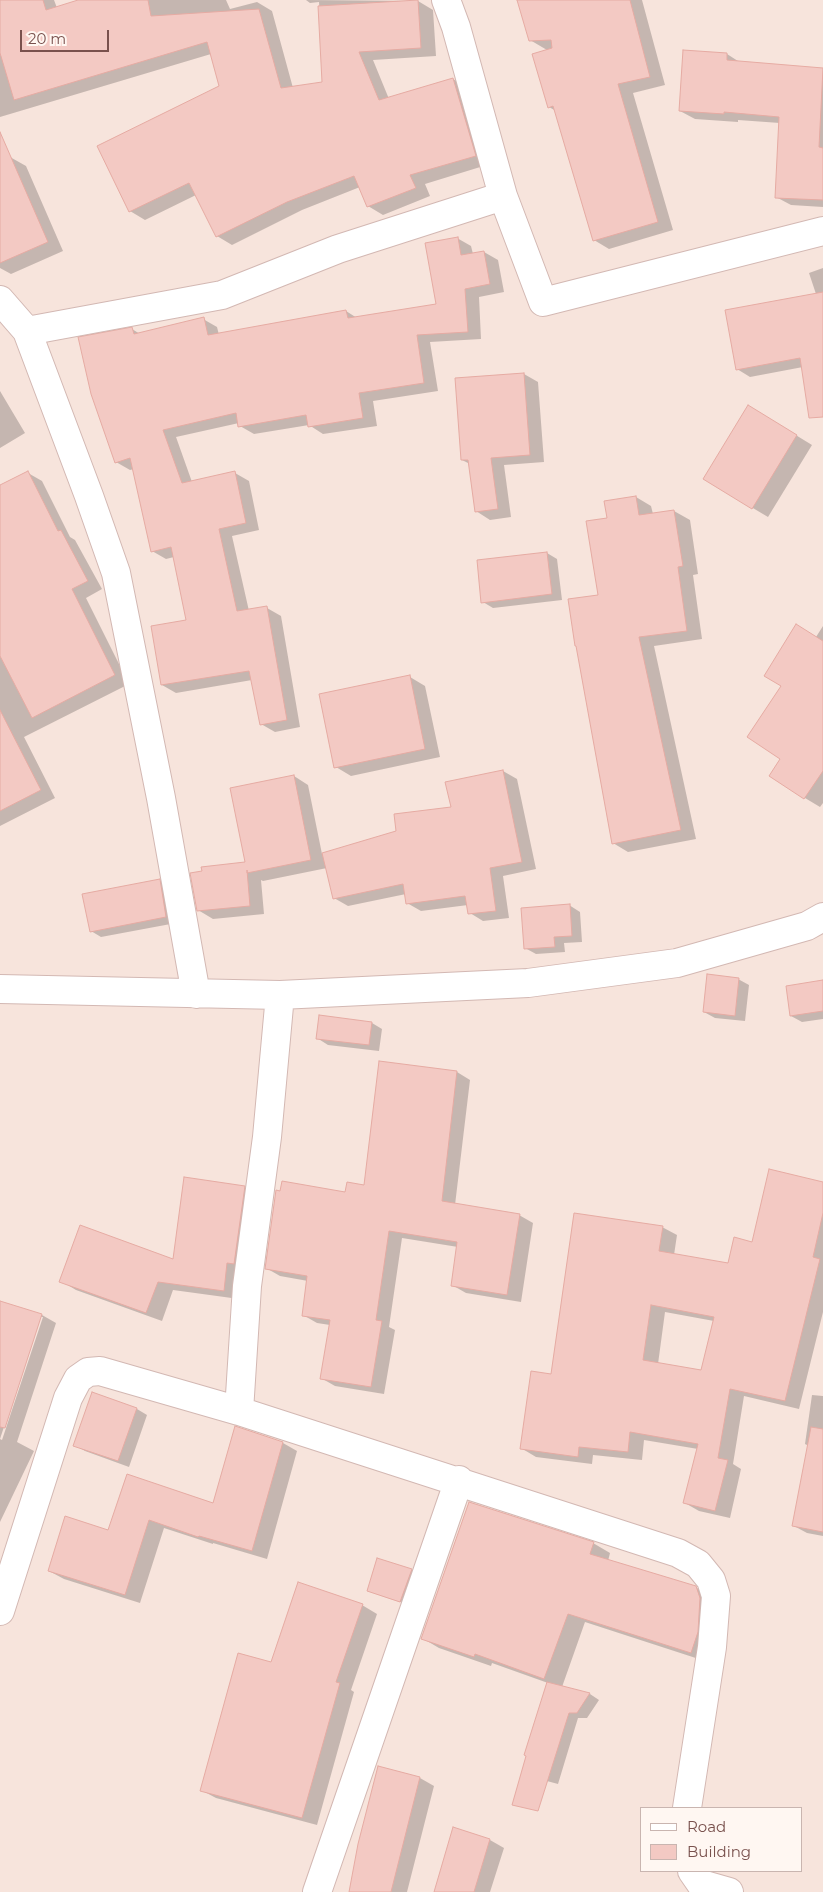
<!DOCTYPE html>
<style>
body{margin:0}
#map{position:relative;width:823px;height:1892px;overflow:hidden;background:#fdf2eb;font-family:Montserrat,sans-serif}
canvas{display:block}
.legend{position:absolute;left:640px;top:1807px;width:162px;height:65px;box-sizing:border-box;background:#fff7f2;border:1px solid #c9b5b0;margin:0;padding:6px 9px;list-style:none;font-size:15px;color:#79514d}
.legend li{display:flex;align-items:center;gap:10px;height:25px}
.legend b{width:25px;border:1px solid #c9b5b0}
.scale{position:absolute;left:20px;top:30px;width:89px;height:22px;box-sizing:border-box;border:2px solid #79514d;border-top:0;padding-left:6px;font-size:15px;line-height:18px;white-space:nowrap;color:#79514d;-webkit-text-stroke:4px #fff7f2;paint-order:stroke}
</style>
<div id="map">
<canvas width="823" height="1892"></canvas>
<ul class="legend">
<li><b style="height:6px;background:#fff"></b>Road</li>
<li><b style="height:14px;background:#f3c9c3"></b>Building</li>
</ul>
<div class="scale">20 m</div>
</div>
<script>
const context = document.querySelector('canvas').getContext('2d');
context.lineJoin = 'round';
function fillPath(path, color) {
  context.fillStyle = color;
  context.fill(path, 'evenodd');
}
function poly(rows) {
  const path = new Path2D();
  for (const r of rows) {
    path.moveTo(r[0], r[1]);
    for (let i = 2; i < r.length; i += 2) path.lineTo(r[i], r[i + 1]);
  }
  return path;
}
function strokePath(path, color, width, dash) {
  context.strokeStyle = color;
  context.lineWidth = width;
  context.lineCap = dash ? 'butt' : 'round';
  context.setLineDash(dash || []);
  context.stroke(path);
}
fillPath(poly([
 [0,0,823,0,823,1892,0,1892],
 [642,1808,802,1808,802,1871,642,1871]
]), '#f7e4dc');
fillPath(poly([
 [0,0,54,0,57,8,82,0,226,0,230,9,257,2,272,11,293,88,324,83,319,2,310,3,306,0,418,1,433,10,436,56,373,60,389,99,453,79,468,88,490,164,425,184,430,196,383,215,368,206,360,187,302,210,232,245,217,236,196,195,145,220,130,211,220,87,211,54,0,117],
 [518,0,642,0,665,85,633,93,673,230,609,249,594,240,556,111,549,107,547,50,530,40],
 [727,54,741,63,823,69,823,207,791,205,776,197,780,123,738,120,738,122,695,119,680,111],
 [10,157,26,166,63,251,11,274,0,268,0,162],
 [457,238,471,246,473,254,484,252,498,260,504,292,479,297,481,339,430,342,438,391,373,401,377,426,323,434,309,425,254,434,240,426,239,423,176,437,192,482,235,473,249,481,259,530,232,536,249,611,267,608,281,616,300,727,275,732,261,724,252,680,176,693,162,685,188,621,174,557,166,559,152,551,134,469,130,470,116,462,132,329,140,334,203,319,217,327,219,335,346,311,357,318,438,305],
 [823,268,823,387,803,367,750,377,737,369,816,294,809,273],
 [524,374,538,382,544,462,504,465,511,517,490,520,476,511,470,464,462,460],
 [0,391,25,433,0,448],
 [763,415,812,445,768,517,704,479],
 [28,473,42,481,70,537,75,540,102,589,86,598,129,684,24,737,55,798,0,826,0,486],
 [636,497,651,506,653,514,674,511,690,520,698,574,693,575,702,639,654,646,696,839,628,852,613,843,599,596,608,520],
 [547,553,557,559,562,600,493,608,483,602],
 [823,626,823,803,820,807,805,798,782,758,816,637],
 [410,677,425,686,440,757,351,776,336,767],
 [503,771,517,779,536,869,503,876,509,918,483,921,470,913,468,905,421,911,407,903,406,894,348,906,334,898,327,868,263,881,261,880,264,914,213,919,198,910,247,863,294,776,308,785,322,854,397,832,452,808],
 [159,880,170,886,176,923,101,937,91,931],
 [569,905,580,912,582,942,564,943,565,952,536,954,525,948],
 [738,979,749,985,745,1021,715,1018,704,1012],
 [823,982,823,1019,802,1022,791,1016],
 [372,1023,382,1029,379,1051,328,1045,317,1038],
 [457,1072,470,1080,455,1205,519,1215,533,1223,521,1302,466,1293,452,1285,458,1247,402,1238,389,1327,395,1330,384,1394,335,1386,321,1378,330,1325,317,1323,303,1315,308,1281,280,1276,266,1268,346,1193,365,1186],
 [823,1183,823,1312,799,1409,744,1396,733,1464,741,1469,730,1518,699,1511,685,1503,698,1449,644,1440,642,1460,593,1455,592,1464,536,1457,521,1448,552,1375,662,1227,677,1235,674,1255,728,1264],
 [665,1312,714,1321,702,1372,658,1364],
 [244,1187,260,1196,239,1299,173,1290,162,1321,76,1290,61,1281,174,1260],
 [0,1303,42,1315,56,1323,17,1442,34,1451,0,1522],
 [40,1317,43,1317,2,1440,0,1439],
 [812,1395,823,1396,823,1536,807,1533,794,1526,809,1446,805,1444],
 [137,1409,147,1415,129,1467,85,1451,75,1445],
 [236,1428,283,1443,297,1451,267,1559,213,1543,213,1544,164,1528,140,1603,64,1579,49,1571,109,1531,127,1475,214,1504],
 [593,1543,610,1553,608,1561,695,1587,713,1597,708,1662,585,1622,562,1687,590,1694,599,1700,587,1718,578,1718,558,1784,532,1777,548,1683,492,1663,491,1666,439,1648,422,1638],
 [411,1570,416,1573,406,1604,368,1591],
 [362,1605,377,1614,351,1690,354,1692,317,1825,216,1798,201,1790,272,1664],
 [379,1768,420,1778,434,1786,407,1892,350,1892],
 [454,1829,490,1840,504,1848,490,1892,435,1892]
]), '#0003');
const building = poly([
 [0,0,43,0,46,10,78,0,148,0,151,16,259,9,281,88,322,82,318,6,418,0,421,48,359,52,379,100,453,78,476,156,410,175,416,188,367,207,354,176,287,202,216,237,189,183,129,212,97,146,219,86,207,42,14,100,0,53,0,0],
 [517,0,630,0,650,77,618,84,658,222,593,241,553,106,548,108,532,54,552,48,551,40,529,41,517,0],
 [683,50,727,53,727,60,823,68,819,147,823,148,823,200,775,198,779,117,724,112,724,114,679,111,683,50],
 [0,132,48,242,0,263,0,132],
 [458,237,461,255,484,251,490,284,465,289,468,332,417,335,424,383,359,393,363,418,308,427,306,415,238,427,236,413,163,430,182,483,235,471,246,523,219,529,237,611,267,606,287,720,260,725,249,671,161,685,151,626,186,620,171,547,151,552,130,458,115,463,91,394,78,337,132,327,134,334,204,317,208,335,346,310,348,318,436,304,425,243,458,237],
 [823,292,823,417,809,418,800,358,736,370,725,310,823,292],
 [524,373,530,455,491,458,498,509,475,512,468,460,461,460,455,378,524,373],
 [748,405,797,435,752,509,703,479,748,405],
 [28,471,58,531,61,530,88,581,72,589,115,675,32,718,0,656,0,485,28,471],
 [636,496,639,515,674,510,683,566,678,567,687,631,639,637,681,830,612,844,576,646,575,646,568,599,598,595,586,521,607,518,604,501,636,496],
 [547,552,552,594,481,603,477,560,547,552],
 [796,624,823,641,823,771,804,799,769,776,780,759,747,737,781,686,764,676,796,624],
 [410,675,425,749,334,768,319,694,410,675],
 [0,710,41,790,0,811,0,710],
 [503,770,522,862,490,868,496,911,468,914,465,896,406,904,403,884,333,899,322,853,396,831,394,814,451,807,445,782,503,770],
 [294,775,311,860,247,873,247,870,250,906,197,911,190,873,202,871,201,867,245,862,230,788,294,775],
 [160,879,166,917,90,932,82,894,160,879],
 [570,904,572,936,554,937,555,947,524,949,521,908,570,904],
 [707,974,739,978,735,1016,703,1012,707,974],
 [823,980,823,1011,790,1016,786,986,823,980],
 [319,1015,372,1022,369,1045,316,1039,319,1015],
 [379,1061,457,1071,442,1201,520,1214,507,1295,451,1286,457,1242,389,1231,376,1320,382,1321,371,1387,320,1379,330,1320,302,1316,307,1276,265,1269,276,1190,280,1191,282,1181,345,1192,347,1182,364,1185,379,1061],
 [769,1169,823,1182,823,1213,813,1257,820,1259,785,1401,730,1389,718,1458,728,1460,715,1511,683,1503,698,1444,630,1432,628,1452,579,1447,578,1457,520,1449,531,1371,551,1374,574,1213,663,1226,659,1251,728,1263,734,1237,752,1242,769,1169],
 [651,1305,714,1317,701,1370,643,1360,651,1305],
 [184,1177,245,1186,234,1264,227,1263,224,1291,158,1282,146,1313,59,1282,80,1225,173,1259,184,1177],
 [0,1301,42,1314,5,1428,0,1427,0,1301],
 [92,1392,137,1408,118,1461,73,1446,92,1392],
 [235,1426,283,1442,252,1551,199,1536,198,1537,149,1520,125,1595,48,1571,65,1516,108,1530,127,1474,213,1503,235,1426],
 [811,1427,823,1429,823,1532,792,1526,811,1427],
 [469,1502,594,1542,590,1554,696,1586,700,1598,698,1632,691,1653,568,1614,544,1679,475,1654,474,1657,421,1639,469,1502],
 [377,1558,412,1569,400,1602,367,1591,377,1558],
 [298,1582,363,1604,336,1682,340,1683,302,1818,200,1791,238,1653,271,1662,298,1582],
 [547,1682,590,1693,577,1713,569,1713,538,1811,512,1805,526,1756,524,1755,547,1682],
 [378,1766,420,1777,391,1892,349,1892,358,1844,378,1766],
 [453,1827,490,1839,474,1892,434,1892,453,1827]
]);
fillPath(building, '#f3c9c3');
strokePath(building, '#e6aba3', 1);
const street = poly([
 [446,0,456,27,503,196,543,302,823,231],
 [0,300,27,331,89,496,116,573,161,798,196,994],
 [27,331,222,295,338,249,503,196],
 [0,989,280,995,528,983,677,963,807,926,823,917],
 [239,1411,247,1286,267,1137,280,995],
 [0,1611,68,1398,78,1379,88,1372,100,1371,239,1411,678,1553,698,1564,711,1580,716,1596,712,1647,687,1808],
 [692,1871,701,1884,729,1892],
 [317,1892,459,1480]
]);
strokePath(street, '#d3b8b3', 30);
strokePath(street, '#fff', 28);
</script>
